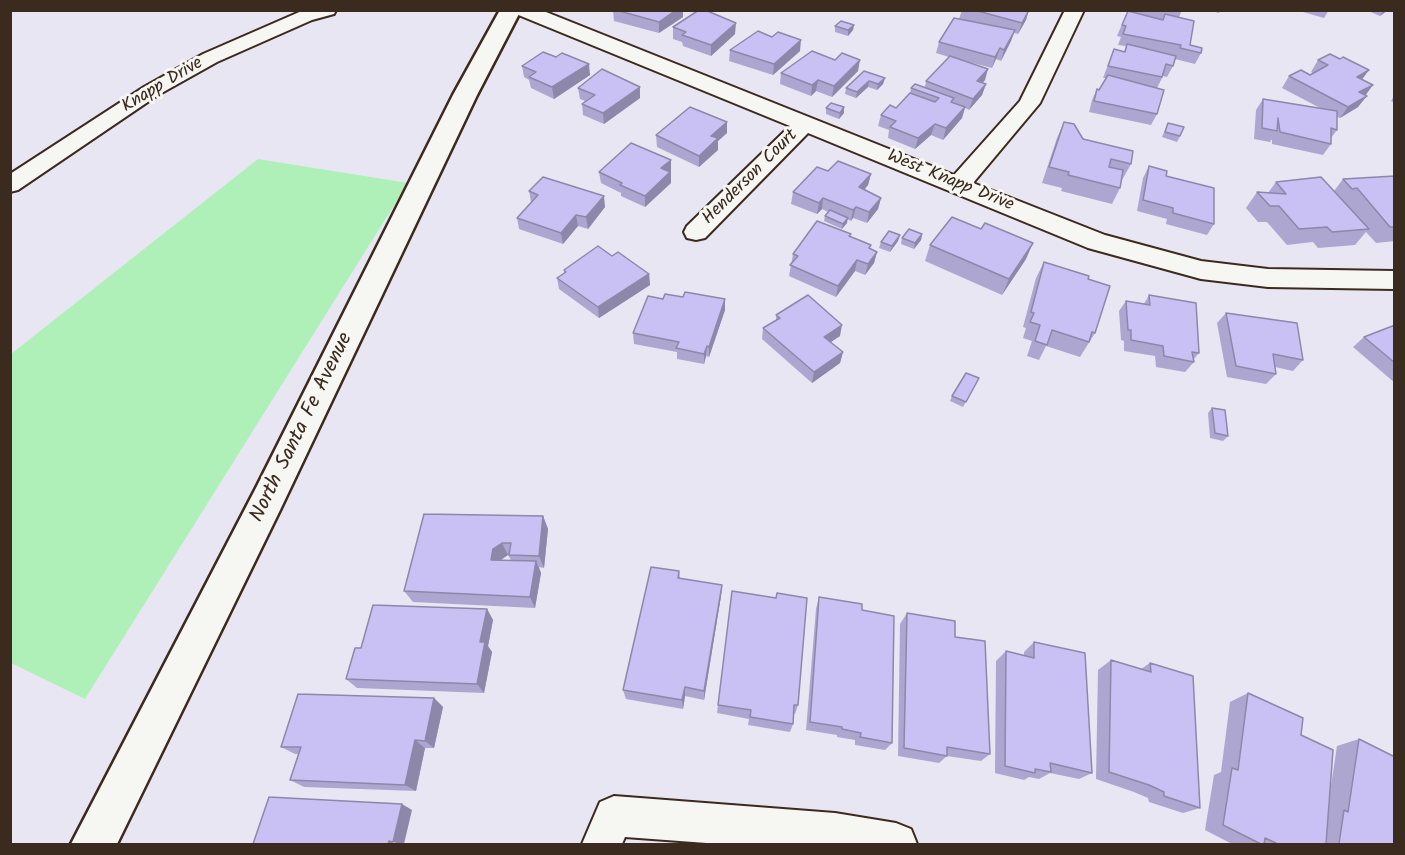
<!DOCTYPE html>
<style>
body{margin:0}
#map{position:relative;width:1405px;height:855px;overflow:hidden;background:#e8e6f2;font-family:Kalam,sans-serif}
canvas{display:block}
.frame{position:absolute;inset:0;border:12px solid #3b2a1e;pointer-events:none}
</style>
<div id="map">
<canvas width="1405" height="855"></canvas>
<div class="frame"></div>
</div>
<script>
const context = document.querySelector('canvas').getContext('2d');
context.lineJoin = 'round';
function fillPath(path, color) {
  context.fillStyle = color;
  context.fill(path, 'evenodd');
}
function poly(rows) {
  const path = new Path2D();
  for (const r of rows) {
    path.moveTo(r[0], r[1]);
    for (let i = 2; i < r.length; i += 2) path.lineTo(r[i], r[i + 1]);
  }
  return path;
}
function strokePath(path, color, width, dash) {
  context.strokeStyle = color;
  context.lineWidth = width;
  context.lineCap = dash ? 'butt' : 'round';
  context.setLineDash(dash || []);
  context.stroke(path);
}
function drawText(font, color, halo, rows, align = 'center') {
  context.font = font + ' Kalam,sans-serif';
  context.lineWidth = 6;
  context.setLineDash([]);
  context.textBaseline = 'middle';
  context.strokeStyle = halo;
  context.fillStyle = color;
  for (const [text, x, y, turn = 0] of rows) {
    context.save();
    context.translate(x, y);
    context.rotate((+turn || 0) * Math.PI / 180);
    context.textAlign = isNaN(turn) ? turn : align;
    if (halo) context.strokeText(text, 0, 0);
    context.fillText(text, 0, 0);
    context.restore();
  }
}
fillPath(poly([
 [258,159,408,183,85,699,11,663,11,354]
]), '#aff0b9');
const street = poly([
 [304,10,336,10,334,14,312,20,217,62,158,95,18,190,10,192,10,174,144,87,203,54,304,10],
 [514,10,541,10,954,175,1020,101,1065,10,1084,10,1040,103,973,183,1105,235,1201,261,1268,269,1394,271,1394,289,1268,287,1201,279,1088,248,808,133,705,238,696,240,687,238,684,232,687,226,790,126,516,14,514,10],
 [614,796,835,813,896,823,911,829,917,844,720,844,625,837,622,844,582,844,600,802,614,796]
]);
const primary = poly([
 [500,10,521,10,477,95,280,510,117,844,71,844,256,488,453,95,500,10]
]);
strokePath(street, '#3b2a1e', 4);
strokePath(primary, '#3b2a1e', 5);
fillPath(street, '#f6f6f2');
fillPath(primary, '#f6f6f2');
fillPath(poly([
 [613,10,683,10,683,17,659,33,614,21],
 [962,10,1029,10,1026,20,1018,34,1014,33,1011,41,1001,61,996,59,992,68,961,60,985,80,982,83,986,84,982,95,969,110,965,108,962,118,943,140,931,135,915,149,888,138,889,130,878,126,881,115,896,108,910,94,911,88,925,87,926,81,949,57,936,53,939,42,969,21,959,19],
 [1128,10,1182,10,1179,17,1190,45,1201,53,1195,64,1175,59,1173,66,1167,77,1163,76,1157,88,1157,114,1151,125,1089,112,1092,100,1097,89,1099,90,1106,78,1103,78,1114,49,1124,52,1126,46,1118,45,1121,37,1117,36],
 [1208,10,1221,10,1219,13],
 [1296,10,1329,10,1324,18],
 [1366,10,1388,10,1380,16],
 [854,25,853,30,848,36,835,32,835,26],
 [673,27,735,34,711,56,683,46,682,42,673,39],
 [772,37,800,51,773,75,729,61,730,50],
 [1318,60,1362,79,1365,95,1358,107,1340,118,1337,117,1337,130,1331,138,1331,144,1323,155,1272,144,1272,139,1270,142,1254,139,1256,110,1263,99,1322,109,1282,88,1289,76,1310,75,1313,73,1311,72],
 [522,66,590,75,554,99,531,88,529,80,524,77],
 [858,71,832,97,816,91,811,96,780,84,781,73],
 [864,71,885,78,883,84,877,90,868,87,856,98,845,94,846,88],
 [640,87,640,98,604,124,583,115,582,104,585,101,580,99,578,88],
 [1395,94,1395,103,1391,101],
 [844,107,844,113,839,119,826,114,826,108],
 [727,122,727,133,718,141,718,150,699,167,657,147,656,135],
 [1064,122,1083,139,1131,164,1122,180,1120,188,1112,204,1061,191,1062,188,1042,183,1057,138],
 [1168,123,1180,136,1177,142,1162,137],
 [1149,166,1166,176,1214,224,1207,235,1166,224,1167,219,1137,211,1143,178],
 [671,171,670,172,671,183,645,207,621,196,621,193,601,183,599,172],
 [828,171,871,174,868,185,865,189,881,198,878,209,867,223,853,218,851,221,847,219,847,223,842,229,824,221,825,216,828,212,822,209,817,214,791,204,793,192],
 [1395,176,1395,241,1376,243,1366,232,1355,245,1318,248,1313,242,1287,245,1267,222,1258,222,1246,208,1257,192,1268,193,1276,182,1334,191,1343,179],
 [529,191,605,207,588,229,578,226,563,244,519,229,517,218,531,202],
 [981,229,1026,259,1002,295,925,261,930,245],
 [922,234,921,240,914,249,901,244,902,238],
 [850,237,870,249,877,252,874,263,865,275,855,271,836,297,789,276,793,254],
 [898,241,890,252,879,248,881,242],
 [612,256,649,274,650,285,599,318,559,289,557,278,564,273,564,270],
 [1044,262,1088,279,1095,333,1080,357,1046,346,1039,360,1027,356,1032,341,1023,338,1026,328,1023,327,1036,278],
 [1149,295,1199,353,1193,360,1194,362,1185,372,1156,367,1155,356,1124,351,1124,341,1121,340,1119,311,1126,301,1144,304],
 [683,297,725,299,725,310,709,357,706,356,704,364,677,359,677,352,634,344,633,333],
 [1226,313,1303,360,1293,371,1275,367,1276,374,1266,384,1227,377,1217,323],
 [776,315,840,336,830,342,843,352,840,363,812,383,762,339,763,328,776,320],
 [1395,325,1395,383,1353,347,1364,337],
 [979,378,963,407,950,401,952,396],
 [1212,408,1228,436,1223,441,1210,438,1208,413],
 [543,516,548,529,544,568,539,567,541,573,535,608,413,602,404,591],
 [508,555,511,560,501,560],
 [679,571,680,578,722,585,721,596,704,700,685,696,683,709,626,699,623,690],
 [819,597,862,610,892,743,885,750,855,745,855,740,837,737,837,735,806,730,816,609],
 [487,609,493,620,488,646,492,652,484,693,357,688,346,679,361,648],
 [907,613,955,637,990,754,981,761,947,756,939,763,898,756,900,624],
 [1034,642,1092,773,1079,779,1050,773,1039,779,1029,777,1024,780,995,773,996,661,1006,651,1024,655,1024,652],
 [1111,660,1141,669,1150,663,1200,808,1183,813,1149,802,1148,798,1134,792,1096,779,1098,670],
 [1248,693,1301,735,1330,792,1337,746,1359,739,1395,844,1232,844,1205,830,1214,775,1221,772,1230,702],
 [434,698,443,707,434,748,425,748,416,791,304,787,290,780,298,754,295,754,281,747],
 [718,705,798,705,795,714,793,714,793,724,790,732,748,725,749,719,717,713]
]), '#ada6d1');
fillPath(poly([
 [676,10,683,10,683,17,659,33,659,22],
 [1029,10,1026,20,1018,34,1022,23],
 [1384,10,1388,10,1380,16],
 [736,23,735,34,711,56,711,45],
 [854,25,853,30,848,36,848,30],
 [1015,30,1011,41,1001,61,1004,50],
 [801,40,800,51,773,75,774,64],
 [1000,48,996,59,992,68,995,57],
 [860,60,858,71,832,97,834,86],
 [589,64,590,75,554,99,552,87],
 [988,69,985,80,974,92,977,81],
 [1369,70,1361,81,1357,77],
 [885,78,883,84,877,90,878,84],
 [818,80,816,91,811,96,812,85],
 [869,81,868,87,856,98,857,92],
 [986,84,982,95,969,110,973,99],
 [1373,85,1365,96,1359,92],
 [640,87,640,98,604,124,603,113],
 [1367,96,1358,107,1340,118,1348,107],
 [844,107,844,113,839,119,840,113],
 [965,107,962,118,943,140,946,128],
 [727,122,727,133,718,141,718,150,699,167,699,156,711,136],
 [935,124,931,135,915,149,918,138],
 [671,160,671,183,645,207,645,196,661,168],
 [871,174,868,185,857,198,859,187],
 [604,196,605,207,588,229,586,217],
 [823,198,822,209,817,214,819,203],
 [881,198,878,209,867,223,869,212],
 [856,207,853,218,851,221,853,210],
 [576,215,578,226,563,244,561,233],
 [848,218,847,223,842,229,843,224],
 [922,234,921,240,914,249,915,243],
 [900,235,898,241,890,252,892,246],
 [1033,243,1026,259,1002,295,1009,279],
 [877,252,874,263,865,275,868,264],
 [857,260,855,271,836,297,838,286],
 [649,274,650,285,599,318,598,307],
 [725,299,725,310,709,357,709,347],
 [842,325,840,336,822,348,824,337],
 [707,346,706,356,704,364,704,354],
 [843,352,840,363,812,383,814,372],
 [543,516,548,529,544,568,539,556],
 [502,543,508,555,499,561,491,560,493,549],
 [536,561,541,573,535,608,530,597],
 [722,585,721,596,704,700,704,691],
 [487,609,493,620,488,646,492,652,484,693,477,684,480,642],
 [685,687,685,696,683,709,682,700],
 [434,698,443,707,434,748,425,741],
 [415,740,425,748,416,791,405,785],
 [402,804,412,810,404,844,400,844,393,842],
 [389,841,397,844,388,844]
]), '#8d87aa');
const building = poly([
 [616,10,676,10,659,22,616,10],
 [699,10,705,10,736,23,711,45,682,35,686,32,673,27,699,10],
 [974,10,1029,10,1022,23,974,10],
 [1128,11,1163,20,1165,14,1194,21,1190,45,1202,48,1201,53,1180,48,1181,45,1123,34,1126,26,1122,25,1128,11],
 [954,18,1015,30,1004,50,1000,48,995,57,939,42,954,18],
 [841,21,854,25,848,30,835,26,841,21],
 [758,31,772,37,778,32,801,40,774,64,730,50,758,31],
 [1127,44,1176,56,1173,66,1166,64,1162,77,1108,66,1114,49,1125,52,1127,44],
 [812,51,835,60,842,53,860,60,834,86,818,80,812,85,781,73,812,51],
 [543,52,556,57,562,53,589,64,552,87,529,77,536,72,522,66,543,52],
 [1330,54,1340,59,1343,57,1369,70,1357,77,1373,85,1359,92,1367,96,1348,107,1289,76,1301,70,1310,75,1328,65,1318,60,1330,54],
 [950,56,988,69,977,81,986,84,973,99,926,81,950,56],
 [602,69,640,87,603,113,582,104,595,95,578,88,602,69],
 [864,71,885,78,878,84,869,81,857,92,846,88,864,71],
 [1108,75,1164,90,1157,114,1094,101,1097,89,1099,90,1108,75],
 [915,84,954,98,951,102,965,107,946,128,935,124,918,138,890,127,896,121,881,115,890,105,896,108,910,93,935,102,939,98,911,88,915,84],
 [1263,99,1337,111,1337,130,1331,128,1331,144,1280,132,1278,118,1277,131,1262,128,1263,99],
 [831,103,844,107,840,113,826,108,831,103],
 [690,107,727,122,711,136,718,138,699,156,656,135,690,107],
 [1064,122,1074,124,1083,139,1133,151,1131,164,1111,159,1109,167,1123,170,1120,188,1068,175,1069,172,1049,167,1064,122],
 [1168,123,1184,127,1180,136,1165,132,1168,123],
 [631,143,671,160,661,168,670,172,645,196,620,185,622,183,599,172,631,143],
 [838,161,871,174,859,187,881,198,869,212,856,207,853,210,823,198,819,203,793,192,817,167,828,171,838,161],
 [1149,166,1167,171,1166,176,1214,188,1214,224,1173,213,1173,208,1143,200,1149,166],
 [1395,176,1395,227,1390,227,1357,188,1352,189,1343,179,1395,176],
 [543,177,604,196,586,217,576,215,561,233,517,218,538,195,529,191,543,177],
 [1321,177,1369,229,1332,232,1327,227,1299,229,1279,206,1270,206,1257,192,1286,194,1276,182,1321,177],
 [830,210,848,218,843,224,825,216,830,210],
 [952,217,981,229,985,223,1033,243,1009,279,930,245,952,217],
 [817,221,851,234,849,236,871,245,869,248,877,252,868,264,857,260,838,286,790,265,798,256,793,254,817,221],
 [909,229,922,234,915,243,902,238,909,229],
 [889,231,900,235,892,246,881,242,889,231],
 [598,246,612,256,618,252,649,274,598,307,557,278,566,272,564,270,598,246],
 [1044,262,1089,276,1088,279,1110,286,1095,333,1092,332,1089,342,1052,330,1047,345,1035,341,1040,325,1030,322,1034,313,1031,312,1044,262],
 [685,292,725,299,709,347,707,346,704,354,676,348,679,342,633,333,648,296,663,299,665,294,683,297,685,292],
 [808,295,842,325,824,337,843,352,814,372,763,328,780,318,776,315,808,295],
 [1149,295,1196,303,1199,353,1192,352,1194,362,1164,356,1163,346,1131,340,1131,330,1128,330,1126,301,1150,305,1149,295],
 [1226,313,1297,323,1303,360,1273,354,1276,374,1236,366,1226,313],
 [1395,325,1395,363,1364,337,1395,325],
 [966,373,979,378,966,402,952,396,966,373],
 [1212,408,1225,410,1228,436,1215,433,1212,408],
 [424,514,543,516,539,556,509,555,511,543,502,543,493,549,491,560,536,561,530,597,404,591,424,514],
 [651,567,679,571,678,578,722,585,704,691,685,687,682,700,623,690,651,567],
 [732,591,776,598,777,593,807,598,798,705,794,705,793,724,750,717,751,710,718,705,732,591],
 [819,597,862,604,862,610,894,616,892,743,860,737,861,733,842,729,842,727,810,722,819,597],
 [373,605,487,609,480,642,485,642,477,684,346,679,355,648,361,648,373,605],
 [907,613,955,621,955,637,985,641,990,754,947,747,947,756,904,748,907,613],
 [1034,642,1085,653,1092,773,1050,763,1051,772,1035,769,1035,773,1005,766,1006,651,1034,658,1034,642],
 [1111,660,1151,672,1150,663,1193,676,1200,808,1164,796,1164,792,1149,785,1109,772,1111,660],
 [1248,693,1303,718,1301,735,1333,750,1326,844,1278,844,1265,838,1264,844,1261,844,1223,825,1232,768,1238,770,1248,693],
 [298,694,434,698,425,741,415,740,405,785,290,780,301,747,281,747,298,694],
 [1359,739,1395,757,1395,844,1339,844,1344,810,1348,812,1359,739],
 [269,797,402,804,393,842,389,841,388,844,253,844,269,797]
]);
fillPath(building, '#c9c1f3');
strokePath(building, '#8d87aa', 1.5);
drawText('18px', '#3b2a1e', '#f6f6f2', [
 ["Knapp Drive",163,86,-31],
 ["Henderson Court",751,178,-45],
 ["West Knapp Drive",950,182,22]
]);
drawText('21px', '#3b2a1e', '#f6f6f2', [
 ["North Santa Fe Avenue",303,428,-64]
]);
</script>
